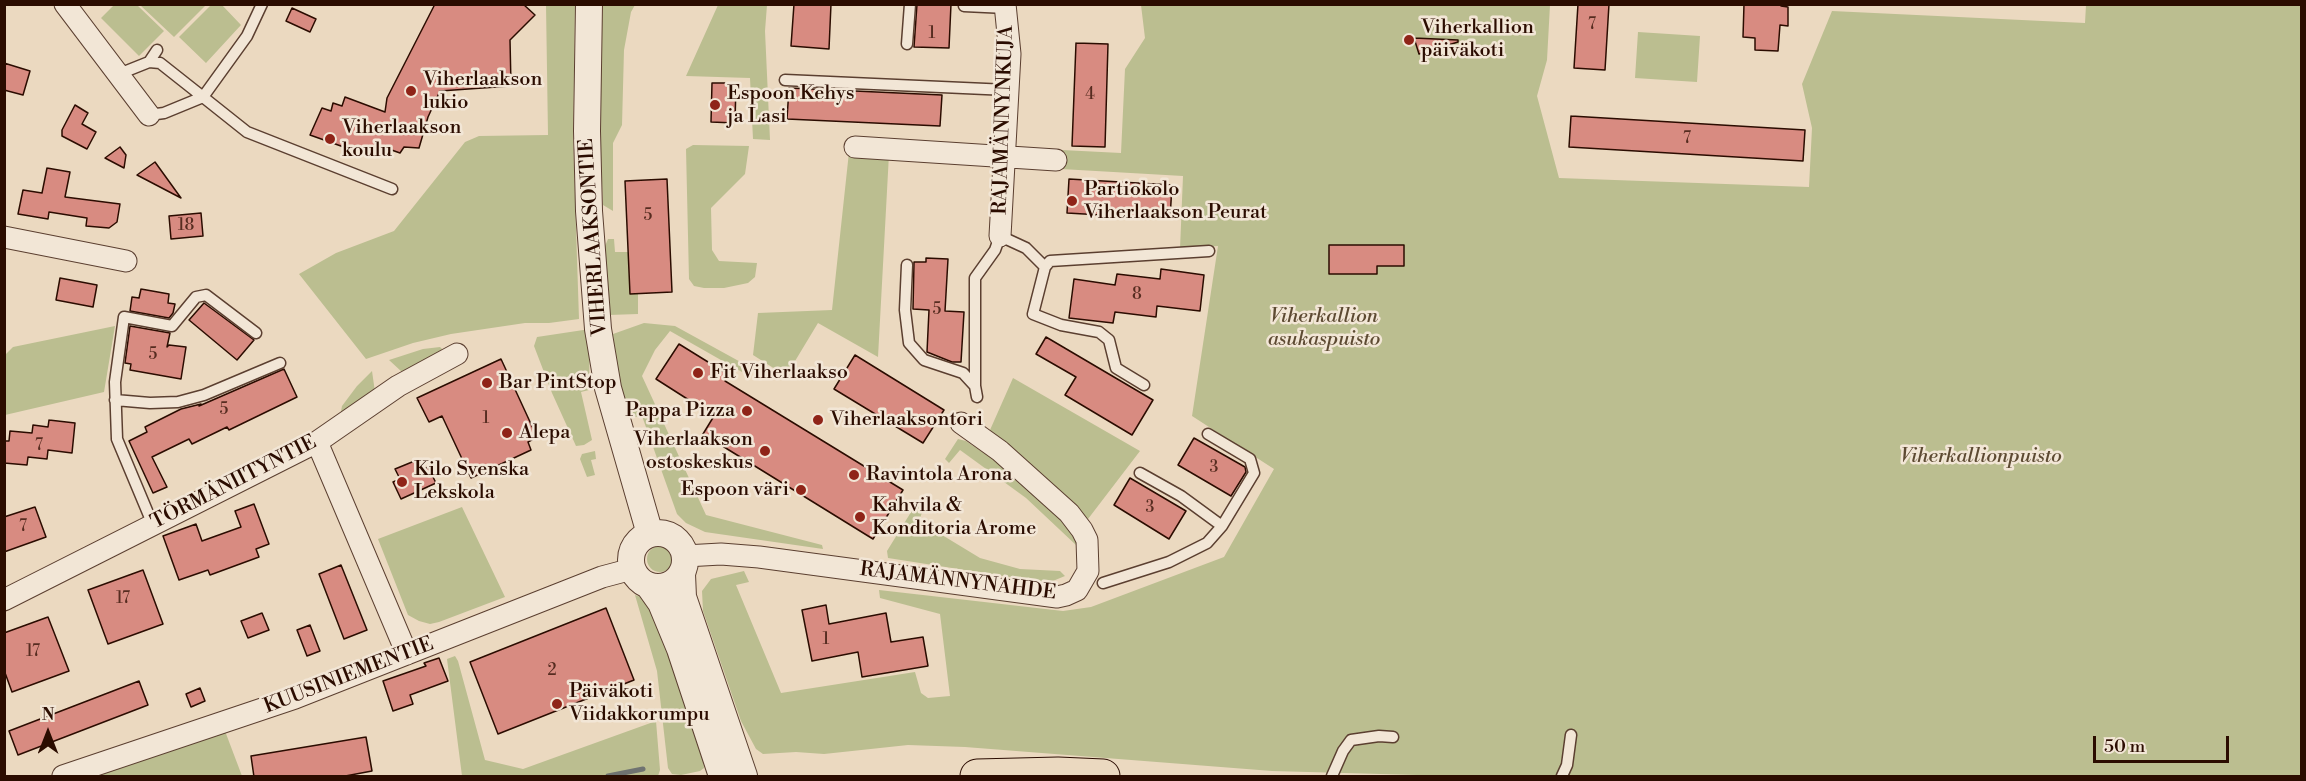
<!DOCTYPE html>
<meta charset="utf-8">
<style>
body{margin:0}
#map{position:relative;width:2306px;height:781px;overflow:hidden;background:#ebd9c0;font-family:"Libre Bodoni",serif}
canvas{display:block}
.frame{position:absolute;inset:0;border:6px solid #2b0c00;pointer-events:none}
.north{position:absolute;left:18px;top:703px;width:60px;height:60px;-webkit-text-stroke:4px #f2e6d6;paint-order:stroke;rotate:0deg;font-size:16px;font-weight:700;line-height:24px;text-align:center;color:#2b0c00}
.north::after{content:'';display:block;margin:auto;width:21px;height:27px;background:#2b0c00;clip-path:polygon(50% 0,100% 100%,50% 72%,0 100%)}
.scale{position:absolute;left:2093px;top:736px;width:136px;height:27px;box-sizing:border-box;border:3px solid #2b0c00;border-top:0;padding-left:8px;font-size:18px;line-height:21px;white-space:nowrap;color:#2b0c00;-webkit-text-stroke:4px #f2e6d6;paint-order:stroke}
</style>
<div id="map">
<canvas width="2306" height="781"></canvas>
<div class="frame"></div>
<div class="north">N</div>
<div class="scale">50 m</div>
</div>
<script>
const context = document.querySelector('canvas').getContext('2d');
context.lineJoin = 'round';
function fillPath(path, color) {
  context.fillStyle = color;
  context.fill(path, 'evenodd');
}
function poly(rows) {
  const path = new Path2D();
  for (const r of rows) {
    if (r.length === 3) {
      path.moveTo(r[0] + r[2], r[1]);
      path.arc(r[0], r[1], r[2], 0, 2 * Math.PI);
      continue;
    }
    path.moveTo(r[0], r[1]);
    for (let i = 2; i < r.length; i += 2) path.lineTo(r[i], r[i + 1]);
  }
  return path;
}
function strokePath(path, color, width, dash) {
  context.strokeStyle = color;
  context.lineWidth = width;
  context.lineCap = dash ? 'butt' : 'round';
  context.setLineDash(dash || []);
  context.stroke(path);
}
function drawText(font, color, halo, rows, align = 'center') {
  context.font = font + ' "Libre Bodoni",serif';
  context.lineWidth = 5;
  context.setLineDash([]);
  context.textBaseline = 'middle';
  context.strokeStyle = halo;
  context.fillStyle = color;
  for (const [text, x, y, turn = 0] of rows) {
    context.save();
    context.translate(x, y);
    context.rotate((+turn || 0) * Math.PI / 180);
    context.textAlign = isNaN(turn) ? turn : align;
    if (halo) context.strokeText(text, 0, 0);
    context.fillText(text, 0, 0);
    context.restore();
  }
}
fillPath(poly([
 [114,5,137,5,164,31,139,56,101,18],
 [140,5,206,5,174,37],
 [211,5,222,5,241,25,206,63,179,37],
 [546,5,575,5,573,137,579,319,549,323,525,323,451,334,413,343,366,359,299,274,336,253,394,231,465,142,479,136,548,135],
 [603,5,635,5,631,12,624,50,622,125,613,143,613,211,603,205,598,89],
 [718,5,767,5,765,31,770,140,753,139,750,78,686,76],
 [1141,5,1550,5,1547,60,1537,96,1559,178,1809,187,1812,128,1802,84,1832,11,2085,23,2086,5,2301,5,2301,776,1453,776,1272,771,965,747,908,745,824,754,796,752,763,754,756,749,741,721,703,611,702,591,711,579,744,571,749,582,736,585,781,693,915,672,921,693,928,698,950,696,940,614,880,598,879,590,1063,611,1091,607,1224,557,1274,469,1192,416,1218,246,1180,249,1183,176,1061,169,1062,150,1121,153,1125,69,1145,38],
 [1638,32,1700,36,1697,82,1635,78],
 [693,145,749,146,745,174,711,208,712,250,719,261,757,263,755,277,748,283,724,288,704,288,694,286,689,279,686,149],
 [849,152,889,154,878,357,818,323,786,376,753,355,758,313,832,310],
 [608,239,614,239,615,252,628,252,638,293,638,314,609,315,605,246],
 [644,323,675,326,746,365,742,372,670,331,655,350,642,376,706,515,822,545,823,549,705,532,686,523,677,514,642,416,635,417,619,391,613,334],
 [115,326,104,392,5,415,5,355,13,347],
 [590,329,589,390,581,392,592,440,584,445,576,446,552,393,534,346,537,337],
 [440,347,442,349,439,355,402,372,389,360,423,349],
 [372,371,375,392,340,417,342,406,357,386],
 [1013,378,1140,451,1088,519,990,430],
 [958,439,966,441,1012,472,1070,529,1077,542,1076,545,1026,498,960,450,949,463,945,459],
 [595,451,596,459,591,460,595,475,587,477,580,459,582,454],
 [916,504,925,504,919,521,980,558,1020,569,1060,571,1065,576,1048,583,888,558,887,551],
 [462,507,505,597,439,622,430,624,419,621,408,615,378,539],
 [660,559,13],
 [635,595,641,597,649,607,659,624,703,755,704,768,700,771,681,775,672,774,668,768,657,671],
 [455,656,458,661,485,760,523,769,656,721,660,770,658,776,462,776,447,659],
 [225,731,242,776,104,776,103,774]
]), '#bbbe90');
strokePath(poly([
 [608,776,643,769]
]), '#6f7371', 5);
const building = poly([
 [435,4,523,4,535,15,510,40,511,86,440,91,428,117,419,148,404,147,400,153,386,148,385,154,373,151,369,156,310,135,322,108,331,111,333,103,342,106,345,97,385,112,387,98,435,4],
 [794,4,831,4,829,49,791,46,794,4],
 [917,4,951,4,949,48,914,47,917,4],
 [1578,4,1609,4,1605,70,1574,68,1578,4],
 [1744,4,1781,4,1781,6,1788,7,1788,26,1780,25,1778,51,1755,50,1755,38,1743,37,1744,4],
 [292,8,316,19,310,32,286,21,292,8],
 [1414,38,1458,40,1458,42,1419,54,1414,38],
 [1076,43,1108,44,1105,147,1072,146,1076,43],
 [4,63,30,71,23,95,4,90,4,63],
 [712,83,736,83,735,123,711,122,712,83],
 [789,88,942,95,940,126,787,119,789,88],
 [75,105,88,113,82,124,96,132,87,149,62,136,62,130,75,105],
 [1571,116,1805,130,1803,161,1569,147,1571,116],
 [120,147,126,155,124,168,105,158,120,147],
 [155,162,181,198,137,175,155,162],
 [47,168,70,172,65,197,120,204,117,222,109,228,86,226,87,218,49,212,48,219,18,214,23,190,42,193,47,168],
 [667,179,672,292,630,294,625,181,667,179],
 [1069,179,1172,185,1170,219,1067,213,1069,179],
 [201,213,203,236,171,239,169,216,201,213],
 [1329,245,1404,245,1404,266,1377,266,1377,274,1329,274,1329,245],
 [926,258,948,259,945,311,964,312,961,362,952,362,927,352,929,310,913,309,914,262,926,262,926,258],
 [1161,269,1204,275,1200,311,1157,306,1156,317,1115,312,1113,323,1069,318,1074,279,1115,285,1117,274,1160,279,1161,269],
 [60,278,97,285,93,307,56,300,60,278],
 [141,289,169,294,168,303,175,304,173,313,169,318,130,311,132,297,139,298,141,289],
 [204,303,254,340,237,360,189,320,204,303],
 [130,326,170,333,167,347,169,345,186,347,181,379,130,370,131,364,125,363,130,326],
 [1046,337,1153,400,1132,435,1065,395,1076,377,1036,354,1046,337],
 [679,344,729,375,725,381,903,490,873,539,703,434,714,416,656,379,679,344],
 [855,355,944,410,923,443,834,389,855,355],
 [501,359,537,437,528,442,531,450,471,478,442,416,429,422,417,398,501,359],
 [284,369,297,397,229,430,227,427,192,444,189,439,152,457,167,487,153,493,129,441,147,432,145,427,181,409,201,404,199,406,284,369],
 [49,420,75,423,72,453,48,450,47,459,28,457,27,465,4,463,4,441,9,441,10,431,32,433,33,425,48,427,49,420],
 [1194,438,1245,467,1246,472,1231,496,1178,465,1194,438],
 [417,460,422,470,428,467,436,483,401,499,393,482,400,479,395,469,417,460],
 [1130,478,1186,511,1169,539,1114,505,1130,478],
 [254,504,269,544,256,549,259,557,210,575,208,570,179,580,163,536,196,524,202,541,241,527,235,511,254,504],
 [35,507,46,537,4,552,4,517,35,507],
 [341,565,367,630,344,639,319,574,341,565],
 [143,570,163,624,108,644,88,590,143,570],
 [826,605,829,624,886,613,891,642,923,637,928,666,862,677,858,652,812,661,802,610,826,605],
 [606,608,634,680,498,734,470,662,606,608],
 [262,613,269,630,248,638,241,621,262,613],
 [48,617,69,671,12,692,4,670,4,633,48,617],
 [310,625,320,651,307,656,297,630,310,625],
 [439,658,448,681,410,695,413,704,393,711,383,681,426,666,424,663,439,658],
 [139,681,148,705,18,755,9,731,139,681],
 [200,688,205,701,191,707,186,694,200,688],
 [366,737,372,771,340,777,254,777,251,756,366,737]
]);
fillPath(building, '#d88b81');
strokePath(building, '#2b0c00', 1.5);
const service = poly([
 [964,6,1006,8],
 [907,44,910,4],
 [149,62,157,50],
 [119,74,149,62,160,63,203,97,247,36,262,4],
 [785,80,1008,90],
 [149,115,164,113,203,97,247,132,392,189],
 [907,265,905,310,909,343,924,360,963,373,975,386,977,397],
 [1045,267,1033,314,1061,325,1099,332,1109,340,1116,368,1144,385],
 [975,386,975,278,995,250,1000,236,1026,248,1045,267,1050,261,1209,251],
 [115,400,150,403,178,402,204,395,280,363],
 [1140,473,1181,496,1222,526],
 [153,525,117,439,115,382,124,317,172,326,196,297,206,295,256,333],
 [1103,583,1169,562,1207,543,1222,526,1254,473,1250,459,1208,434],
 [1332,776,1343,751,1351,740,1379,736,1393,737],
 [1562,776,1567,765,1571,735]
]);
const minor = poly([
 [65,4,149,115],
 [855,147,1056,160],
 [1000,236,1010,54,1005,4],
 [4,237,126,261],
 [317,442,407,654],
 [685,556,721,554,759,557,1057,597,1066,595,1077,590,1088,571,1087,540,1082,530,1069,513,1000,451,961,423],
 [4,600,317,442,398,386,457,354],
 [63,776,295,698,602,577,632,569]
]);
const tertiary = poly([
 [589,4,587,131,589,211,598,329,608,388,650,534],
 [658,560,27],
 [682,574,683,597,744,776],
 [649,586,661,603,680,649,722,776]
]);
const primary = poly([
 [977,776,1058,774,1103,776]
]);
strokePath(service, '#5b3f30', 13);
strokePath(minor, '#5b3f30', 23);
strokePath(tertiary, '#5b3f30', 28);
strokePath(primary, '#2b0c00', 35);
strokePath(service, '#f2e6d6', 10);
strokePath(minor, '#f2e6d6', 21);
strokePath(tertiary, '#f2e6d6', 26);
strokePath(primary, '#ebd9c0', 33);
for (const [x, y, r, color] of [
 [1409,40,6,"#8f2418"],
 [411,91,6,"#8f2418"],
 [715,105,6,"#8f2418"],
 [330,139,6,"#8f2418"],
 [1072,201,6,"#8f2418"],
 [698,373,6,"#8f2418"],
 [487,383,6,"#8f2418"],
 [747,411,6,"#8f2418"],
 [818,420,6,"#8f2418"],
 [507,433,6,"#8f2418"],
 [765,451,6,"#8f2418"],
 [854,475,6,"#8f2418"],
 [402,482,6,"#8f2418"],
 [801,490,6,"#8f2418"],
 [860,517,6,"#8f2418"],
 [557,704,6,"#8f2418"]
]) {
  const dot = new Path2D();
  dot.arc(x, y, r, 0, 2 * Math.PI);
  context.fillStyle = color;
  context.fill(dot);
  strokePath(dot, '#f2e6d6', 2);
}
drawText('16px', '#562c20', null, [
 ["7",1592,25],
 ["1",932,34],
 ["4",1090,95],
 ["7",1687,139],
 ["5",648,216],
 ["18",186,226],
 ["8",1137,295],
 ["5",937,310],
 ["5",153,355],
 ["5",224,410],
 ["1",486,419],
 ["7",39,446],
 ["3",1214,468],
 ["3",1150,508],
 ["7",23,527],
 ["17",123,599],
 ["1",826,640],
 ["17",33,652],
 ["2",552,671]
]);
drawText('20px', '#2b0c00', '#f2e6d6', [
 ["Viherkallion",1421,28],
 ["päiväkoti",1421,51],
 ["Viherlaakson",423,80],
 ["lukio",423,103],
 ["Espoon Kehys",727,94],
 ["ja Lasi",727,117],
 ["Viherlaakson",342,128],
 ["koulu",342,151],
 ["Partiokolo",1084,190],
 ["Viherlaakson Peurat",1084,213],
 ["Fit Viherlaakso",710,373],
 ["Bar PintStop",499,383],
 ["Pappa Pizza",735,411,"right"],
 ["Viherlaaksontori",830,420],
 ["Alepa",519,433],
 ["Viherlaakson",753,440,"right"],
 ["ostoskeskus",753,463,"right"],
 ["Kilo Svenska",414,470],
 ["Lekskola",414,493],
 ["Ravintola Arona",866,475],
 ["Espoon väri",789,490,"right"],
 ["Kahvila &",872,506],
 ["Konditoria Arome",872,529],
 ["Päiväkoti",569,692],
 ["Viidakkorumpu",569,715]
], 'left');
drawText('20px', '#2b0c00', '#f2e6d6', [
 ["RAJAMÄNNYNKUJA",1004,120,-88],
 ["VIHERLAAKSONTIE",594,237,-94],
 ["TÖRMÄNIITYNTIE",234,483,-27],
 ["RAJAMÄNNYNAHDE",958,582,7],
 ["KUUSINIEMENTIE",349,676,-21]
]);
drawText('italic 20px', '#5d4a32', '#f2e6d6', [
 ["Viherkallion",1324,317],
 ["asukaspuisto",1324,340],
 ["Viherkallionpuisto",1981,457]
]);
</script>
